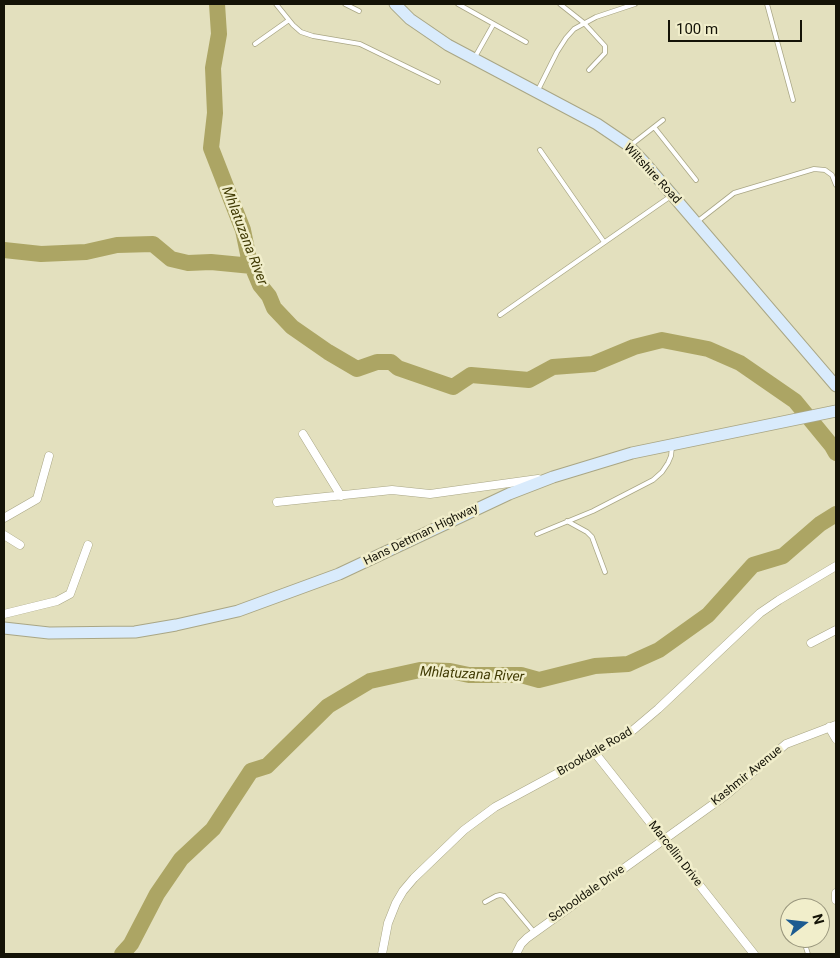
<!DOCTYPE html>
<style>
body{margin:0}
#map{position:relative;width:840px;height:958px;overflow:hidden;background:#e3e0be;font-family:Roboto,sans-serif}
canvas{display:block}
.frame{position:absolute;inset:0;border:5px solid #141307;pointer-events:none}
.north{position:absolute;left:780px;top:898px;width:50px;height:50px;box-sizing:border-box;background:#f1eecb;border:1px solid #99967d;border-radius:50%;rotate:74deg;font-size:14px;font-weight:700;line-height:20px;text-align:center;color:#141307}
.north::after{content:'';display:block;margin:auto;width:18px;height:22px;background:#1d5b91;clip-path:polygon(50% 0,100% 100%,50% 72%,0 100%)}
.scale{position:absolute;left:668px;top:20px;width:134px;height:22px;box-sizing:border-box;border:2px solid #141307;border-top:0;padding-left:6px;font-size:15px;line-height:18px;white-space:nowrap;color:#141307;-webkit-text-stroke:4px #f1eecb;paint-order:stroke}
</style>
<div id="map">
<canvas width="840" height="958"></canvas>
<div class="frame"></div>
<div class="north">N</div>
<div class="scale">100 m</div>
</div>
<script>
const context = document.querySelector('canvas').getContext('2d');
context.lineJoin = 'round';
function poly(rows) {
  const path = new Path2D();
  for (const r of rows) {
    path.moveTo(r[0], r[1]);
    for (let i = 2; i < r.length; i += 2) path.lineTo(r[i], r[i + 1]);
  }
  return path;
}
function strokePath(path, color, width, dash) {
  context.strokeStyle = color;
  context.lineWidth = width;
  context.lineCap = dash ? 'butt' : 'round';
  context.setLineDash(dash || []);
  context.stroke(path);
}
function drawText(font, color, halo, rows, align = 'center') {
  context.font = font + ' Roboto,sans-serif';
  context.lineWidth = 5;
  context.setLineDash([]);
  context.textBaseline = 'middle';
  context.strokeStyle = halo;
  context.fillStyle = color;
  for (const [text, x, y, turn = 0] of rows) {
    context.save();
    context.translate(x, y);
    context.rotate((+turn || 0) * Math.PI / 180);
    context.textAlign = isNaN(turn) ? turn : align;
    if (halo) context.strokeText(text, 0, 0);
    context.fillText(text, 0, 0);
    context.restore();
  }
}
strokePath(poly([
 [835,451,836,447]
]), '#aca564', 2.5);
strokePath(poly([
 [217,4,219,34,213,68,215,113,211,148,243,230,249,259,260,285,269,296,274,308,292,327,328,352,357,369,377,362,391,362,398,368,453,387,471,375,529,380,553,367,593,364,634,347,662,340,708,349,740,363,795,401,832,446,836,453],
 [4,250,41,254,86,252,117,245,153,244,171,259,188,263,211,262,252,266],
 [122,954,131,944,157,894,181,859,213,829,251,771,267,766,328,706,370,681,420,670,450,671,469,675,521,675,539,680,595,666,628,664,659,650,708,615,753,565,783,556,820,524,836,514]
]), '#aca564', 16);
const lane = poly([
 [276,4,293,25,301,32,313,36,360,44,438,82],
 [345,4,359,11],
 [458,4,526,42],
 [560,4,584,23,605,46,605,53,589,70],
 [767,4,793,100],
 [255,44,289,20],
 [475,57,493,25],
 [538,90,557,52,566,38,574,29,596,17,635,4],
 [654,127,696,180],
 [631,145,663,120],
 [540,150,604,242],
 [698,221,734,193,814,169,825,170,832,175,836,185],
 [500,315,671,196],
 [567,521,587,532,592,537,605,572],
 [537,534,593,511,653,480,662,472,668,463,671,456,672,447],
 [485,902,496,896,500,895,504,896,534,932],
 [803,938,808,954]
]);
const street = poly([
 [303,434,341,496],
 [277,502,392,490,430,494,538,479],
 [4,518,37,499,49,456],
 [4,535,20,545],
 [4,614,57,601,70,594,88,545],
 [811,643,836,630],
 [829,727,836,739],
 [595,753,754,954],
 [836,893,836,900],
 [382,954,388,923,396,903,403,891,414,878,464,830,495,807,595,753,632,731,658,709,760,613,779,600,836,566],
 [516,954,521,944,527,938,726,795,786,744,836,725]
]);
const secondary = poly([
 [395,4,410,19,448,45,597,124,628,145,644,162,836,386],
 [4,628,49,633,135,632,176,625,238,611,339,574,509,494,553,477,632,453,836,411]
]);
strokePath(lane, '#a9a685', 5.5);
strokePath(street, '#a9a685', 9);
strokePath(secondary, '#a9a685', 13);
strokePath(lane, '#fff', 4);
strokePath(street, '#fff', 8);
strokePath(secondary, '#d9ebfc', 11);
drawText('12px', '#141307', '#f1eecb', [
 ["Wiltshire Road",652,174,47],
 ["Hans Dettman Highway",421,535,-26],
 ["Brookdale Road",595,752,-30],
 ["Kashmir Avenue",747,776,-39],
 ["Marcellin Drive",675,854,52],
 ["Schooldale Drive",587,894,-35]
]);
drawText('italic 14px', '#413b04', '#f1eecb', [
 ["Mhlatuzana River",244,236,69],
 ["Mhlatuzana River",472,675,3]
]);
</script>
